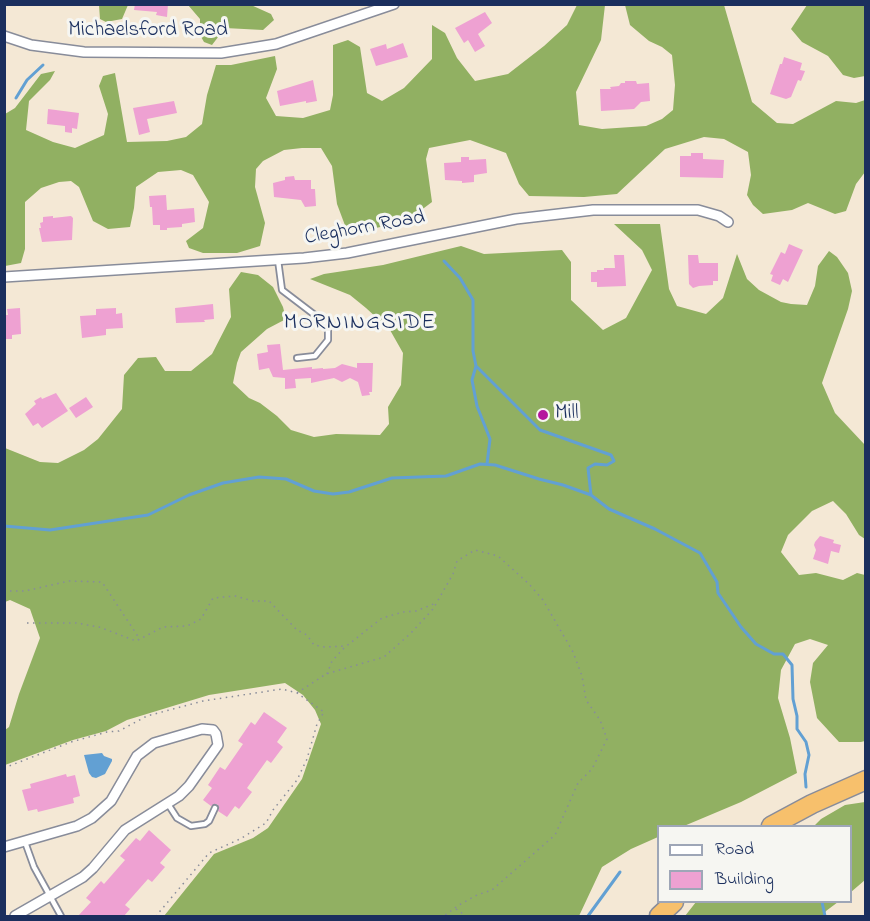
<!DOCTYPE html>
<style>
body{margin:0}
#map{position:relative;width:870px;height:921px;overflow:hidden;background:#f4e8d5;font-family:"Indie Flower",sans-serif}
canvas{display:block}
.frame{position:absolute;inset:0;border:6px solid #1b2f5e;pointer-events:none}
.legend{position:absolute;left:657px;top:825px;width:195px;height:78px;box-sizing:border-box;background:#f6f6f2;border:2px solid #9ea6b7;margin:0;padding:8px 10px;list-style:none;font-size:18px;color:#1b2f5e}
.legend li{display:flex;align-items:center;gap:12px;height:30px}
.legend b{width:30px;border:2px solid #9ea6b7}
</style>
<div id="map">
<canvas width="870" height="921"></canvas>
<div class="frame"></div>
<ul class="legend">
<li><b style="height:8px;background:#fff"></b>Road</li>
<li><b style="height:16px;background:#eea1d2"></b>Building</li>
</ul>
</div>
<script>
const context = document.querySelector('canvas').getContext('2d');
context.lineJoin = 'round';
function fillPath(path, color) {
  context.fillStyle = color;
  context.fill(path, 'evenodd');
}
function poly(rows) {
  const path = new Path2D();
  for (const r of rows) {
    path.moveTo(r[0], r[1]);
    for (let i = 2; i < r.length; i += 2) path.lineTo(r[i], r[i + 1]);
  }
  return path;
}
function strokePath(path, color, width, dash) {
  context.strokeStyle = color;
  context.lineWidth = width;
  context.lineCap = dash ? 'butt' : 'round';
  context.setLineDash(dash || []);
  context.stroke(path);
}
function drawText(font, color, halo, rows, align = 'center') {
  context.font = font + ' "Indie Flower",sans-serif';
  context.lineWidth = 6;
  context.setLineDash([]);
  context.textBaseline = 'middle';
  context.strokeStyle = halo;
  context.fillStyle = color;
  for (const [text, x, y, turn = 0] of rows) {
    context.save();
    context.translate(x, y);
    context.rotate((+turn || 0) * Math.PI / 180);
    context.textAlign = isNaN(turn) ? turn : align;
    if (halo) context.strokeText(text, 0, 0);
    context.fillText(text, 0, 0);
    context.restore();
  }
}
fillPath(poly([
 [99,5,99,4,128,5,122,19,106,22,100,19],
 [188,5,251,5,271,14,274,20,263,30,225,28,212,45,204,42,200,35,200,19],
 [605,5,601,40,576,92,579,125,602,129,646,126,662,119,673,110,675,85,672,55,662,47,649,41,630,25,625,5,724,5,752,102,777,123,793,124,836,101,856,103,865,100,865,172,856,184,846,211,835,214,808,203,792,210,763,214,753,205,747,195,751,175,748,152,724,139,704,137,665,149,617,194,584,197,529,196,519,184,506,153,470,140,429,148,426,159,432,202,416,214,401,223,355,232,346,228,337,204,332,166,321,148,302,148,284,150,263,161,256,169,255,187,265,223,260,246,237,253,203,253,189,248,186,241,203,228,209,202,193,175,181,170,158,172,136,187,134,208,130,227,108,229,93,221,79,187,71,181,59,182,41,188,25,202,25,249,21,263,5,266,5,114,15,108,41,74,55,71,50,80,29,101,26,130,53,142,75,148,104,135,108,114,99,86,103,76,115,73,127,142,167,141,186,137,202,124,207,95,216,65,231,65,275,56,277,69,266,98,276,116,303,118,330,110,333,95,333,45,348,40,360,47,367,93,382,101,404,88,432,59,432,25,445,33,457,58,475,81,508,74,544,46,567,25,577,5],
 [807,5,865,5,865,76,854,78,843,75,828,56,802,42,791,29],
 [614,224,660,224,669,289,677,306,706,314,723,298,737,254,747,279,759,290,781,302,791,304,807,305,815,286,818,266,829,251,837,257,848,273,852,291,848,309,822,383,835,413,865,445,865,539,859,535,846,514,833,501,812,511,788,535,781,552,799,575,816,573,843,580,857,573,865,575,865,741,861,742,839,742,817,718,810,682,813,663,828,645,810,639,795,644,781,670,778,698,790,738,797,773,741,802,684,826,658,826,658,837,631,849,602,867,579,916,164,916,214,854,253,838,268,828,302,779,321,724,315,710,303,695,285,683,209,695,127,720,106,731,73,740,5,765,5,730,9,727,19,694,40,638,30,609,10,600,5,602,5,448,40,462,58,463,84,450,98,439,122,409,124,375,138,358,156,357,165,371,191,371,212,354,231,317,229,289,241,272,258,275,273,287,283,307,286,319,267,329,241,352,237,363,233,383,249,398,260,403,277,416,291,430,314,437,336,434,380,435,389,424,388,407,401,385,403,353,390,330,366,308,350,295,310,279,324,274,383,265,461,246,484,254,562,250,571,262,571,300,603,330,626,318,652,270,642,250],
 [865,802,865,880,851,892,850,826,814,826,821,819,845,805],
 [696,902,838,902,826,911,823,916,685,916]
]), '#91b062');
fillPath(poly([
 [102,753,104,756,112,759,112,761,105,774,96,778,92,777,89,773,84,755]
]), '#62a0d3');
strokePath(poly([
 [16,98,27,80,43,65],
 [444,261,460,278,473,300,473,351,476,366,472,380,477,406,490,439,487,464],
 [476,366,540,430,611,455,614,461,607,465,595,464,588,468,591,495],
 [4,526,50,530,148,515,189,495,223,483,259,477,286,479,314,491,333,494,349,492,392,478,446,476,480,464,495,465,539,479,563,485,591,495,609,509,655,529,700,553,717,582,718,593,741,627,756,644,774,654,783,654,792,665,793,699,797,716,797,729,806,742,809,755,805,774,806,787],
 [822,902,825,916],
 [588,916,620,872]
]), '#62a0d3', 3);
fillPath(poly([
 [135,4,168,4,167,17,156,15,157,12,134,10],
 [485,12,492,23,478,34,485,46,475,52,468,40,464,43,455,28],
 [403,43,408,57,376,66,370,49,386,44,387,49],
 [784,57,802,63,800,70,805,71,801,81,798,80,791,97,786,99,770,94,780,64,782,64],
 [313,80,317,101,306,103,306,101,280,106,277,91],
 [625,81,636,81,637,84,649,83,650,101,641,102,634,109,601,111,600,89,611,89,610,87,619,86,621,83,625,83],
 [174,101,177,113,147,119,150,132,139,135,133,108],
 [48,109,79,113,77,129,72,128,72,133,65,132,65,126,47,124],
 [691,153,703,153,703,159,724,160,723,178,680,177,680,156,691,156],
 [461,157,469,157,469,160,486,159,487,173,474,175,474,182,462,183,462,181,445,180,444,163,461,162],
 [294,176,295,180,311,180,311,189,315,189,316,206,305,207,301,200,274,197,273,183,285,180,285,177],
 [166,195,167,210,194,208,195,222,182,224,182,227,167,228,167,230,160,230,160,225,153,225,152,207,150,207,149,196],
 [53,216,53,218,71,216,73,218,72,240,42,242,39,228,41,228,40,223,43,222,43,217],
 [789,244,803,250,788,282,783,279,780,285,771,281,773,275,770,274,781,252,785,254],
 [614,255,624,255,626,286,597,287,597,282,591,282,591,272,597,272,597,270,604,270,604,268,615,268],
 [688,255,698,255,699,263,718,263,718,281,713,281,713,285,699,286,693,288,689,284],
 [213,304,214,319,204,320,205,322,176,323,175,308],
 [20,308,21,334,12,335,12,339,4,339,4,315,8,315,7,309],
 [116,308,116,314,122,313,123,328,106,329,106,335,82,338,80,316,96,315,96,309],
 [280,344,283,370,312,367,312,369,323,368,323,369,335,368,342,364,357,368,357,363,373,363,372,392,369,392,370,395,362,396,358,382,350,378,342,382,334,378,311,383,311,378,295,379,296,388,285,389,285,378,273,377,269,368,259,370,257,354,268,352,267,345],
 [56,393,68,411,42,428,38,423,33,426,25,414,36,404,34,401,41,397,42,399],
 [86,397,93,407,76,418,69,408],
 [820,536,834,540,833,543,841,545,839,553,831,551,828,564,813,559,816,550,814,545,815,542],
 [264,712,287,728,277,742,283,747,271,763,267,760,247,788,252,792,239,809,235,806,227,817,218,811,219,807,217,804,211,806,203,800,212,788,208,785,220,767,225,770,243,744,238,741,251,722,255,725],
 [66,774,67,777,75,775,80,796,73,798,74,803,38,812,37,809,28,811,22,790,31,788,30,784],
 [149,830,171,850,160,863,165,867,152,882,148,879,125,905,130,909,124,916,78,916,91,902,86,898,101,881,104,884,125,860,120,856,136,838,140,841]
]), '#eea1d2');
const lane = poly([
 [278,260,282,290,324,322,328,331,328,340,315,356,297,358],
 [168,804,177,818,191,826,205,824,209,821,215,808],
 [25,842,34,867,61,916]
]);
const street = poly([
 [4,36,31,45,84,52,221,53,276,44,394,4],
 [4,277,304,258,347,253,516,219,593,210,698,210,719,216,728,222],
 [4,847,77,826,92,818,111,801,137,756,154,743,202,729,213,730,216,734,218,745,189,786,179,796,125,830,93,868,83,877,15,916]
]);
const highway = poly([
 [771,826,812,804,866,780],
 [659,916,674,902]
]);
strokePath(lane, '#888c9a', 8);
strokePath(street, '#888c9a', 12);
strokePath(highway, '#888c9a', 21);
strokePath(poly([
 [4,591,25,591,69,581,102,582,139,638],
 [27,623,76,623,99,627,136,641,163,627,187,626,201,619,213,598,235,596,253,601,269,601,297,630,307,635,314,645,325,647,347,646],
 [327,674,332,661,344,648,382,618,403,612,416,611,436,603],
 [297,693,326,674,384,657,411,633,433,609,453,574,457,561,475,550,498,556,529,584,543,600,573,652,582,676,586,700,600,720,607,739,592,769,578,783,555,835,492,890,477,895,459,905,444,916],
 [4,768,71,742,107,732,119,731,147,716,203,701,282,689,297,693,324,712,317,724,307,759,297,780,273,810,266,823,240,839,209,853,156,916],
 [456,909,466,916]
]), '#888c9a', 1.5, [1.5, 4.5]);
strokePath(lane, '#fff', 4.5);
strokePath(street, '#fff', 9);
strokePath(highway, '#f7c06c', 18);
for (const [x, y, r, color] of [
 [543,415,6,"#b5179e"]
]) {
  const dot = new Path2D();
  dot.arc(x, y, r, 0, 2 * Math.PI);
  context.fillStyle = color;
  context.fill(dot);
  strokePath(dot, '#f6f6f2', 2);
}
drawText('21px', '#1b2f5e', '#f6f6f2', [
 ["Michaelsford Road",148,32],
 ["Cleghorn Road",365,229,-10]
]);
drawText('21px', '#1b2f5e', '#f6f6f2', [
 ["Mill",555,415]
], 'left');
context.letterSpacing = '1.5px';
drawText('22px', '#1b2f5e', '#f6f6f2', [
 ["MORNINGSIDE",360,324]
]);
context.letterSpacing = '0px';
</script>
